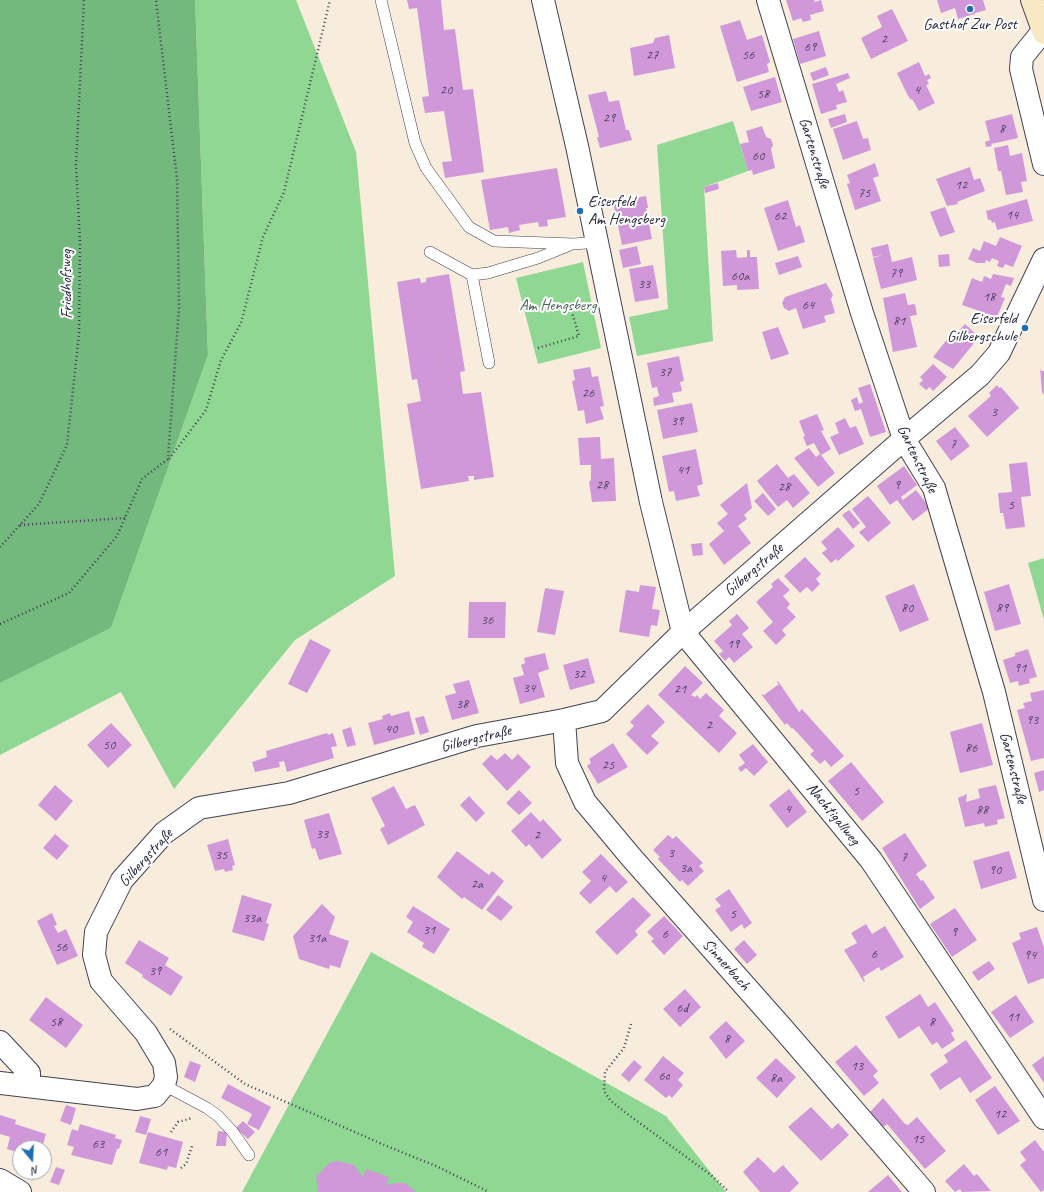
<!DOCTYPE html>
<meta charset="utf-8">
<style>
body{margin:0}
#map{position:relative;width:1044px;height:1192px;overflow:hidden;background:#f8eddc;font-family:Caveat,sans-serif}
canvas{display:block}
.north{position:absolute;left:12px;top:1140px;width:40px;height:40px;box-sizing:border-box;background:#fff;border:1px solid #a7a7b1;border-radius:50%;rotate:162deg;font-size:11px;font-weight:700;line-height:16px;text-align:center;color:#22223b}
.north::after{content:'';display:block;margin:auto;width:14px;height:18px;background:#1f6fb2;clip-path:polygon(50% 0,100% 100%,50% 72%,0 100%)}
</style>
<div id="map">
<canvas width="1044" height="1192"></canvas>
<div class="north">N</div>
</div>
<script>
const context = document.querySelector('canvas').getContext('2d');
context.lineJoin = 'round';
function fillPath(path, color) {
  context.fillStyle = color;
  context.fill(path, 'evenodd');
}
function poly(rows) {
  const path = new Path2D();
  for (const r of rows) {
    path.moveTo(r[0], r[1]);
    for (let i = 2; i < r.length; i += 2) path.lineTo(r[i], r[i + 1]);
  }
  return path;
}
function strokePath(path, color, width, dash) {
  context.strokeStyle = color;
  context.lineWidth = width;
  context.lineCap = dash ? 'butt' : 'round';
  context.setLineDash(dash || []);
  context.stroke(path);
}
function drawText(font, color, halo, rows, align = 'center') {
  context.font = font + ' Caveat,sans-serif';
  context.lineWidth = 4;
  context.setLineDash([]);
  context.textBaseline = 'middle';
  context.strokeStyle = halo;
  context.fillStyle = color;
  for (const [text, x, y, turn = 0] of rows) {
    context.save();
    context.translate(x, y);
    context.rotate((+turn || 0) * Math.PI / 180);
    context.textAlign = isNaN(turn) ? turn : align;
    if (halo) context.strokeText(text, 0, 0);
    context.fillText(text, 0, 0);
    context.restore();
  }
}
fillPath(poly([
 [195,0,296,0,356,152,395,576,295,640,174,789,121,692,0,755,0,683,111,628,208,355],
 [733,121,748,171,704,187,713,341,637,356,629,317,668,309,657,145],
 [583,262,601,348,538,364,516,278],
 [1044,558,1044,620,1028,563],
 [371,952,666,1116,726,1192,242,1192]
]), '#8fd792');
fillPath(poly([
 [0,0,195,0,208,355,111,628,0,683]
]), '#73b87c');
fillPath(poly([
 [407,0,441,0,444,30,455,29,463,90,473,89,484,172,445,178,442,162,452,161,444,111,425,113,422,97,429,96,417,8,409,9],
 [786,0,814,0,815,2,821,0,824,11,810,15,811,20,803,22,801,18,793,21],
 [937,0,983,0,986,10,975,13,974,16,974,14,958,19,955,8,941,13],
 [892,9,908,41,871,59,861,38,882,27,877,16],
 [740,20,747,40,762,35,770,62,767,64,769,72,737,82,720,26],
 [819,31,826,56,800,64,793,39],
 [669,35,675,68,634,76,630,48,653,43,655,38],
 [919,62,925,76,929,74,931,78,927,80,929,84,926,85,935,103,919,111,912,99,911,100,907,94,897,73],
 [826,67,829,75,813,81,810,73],
 [848,73,850,78,836,84,839,92,843,90,847,102,836,105,837,109,821,114,812,84],
 [775,77,782,102,751,111,743,87],
 [606,91,609,102,619,100,626,130,629,130,632,140,600,148,597,137,599,137,588,95],
 [845,114,847,122,831,128,828,119],
 [1012,114,1018,138,991,144,992,146,986,147,985,142,990,140,985,121],
 [857,121,863,139,868,138,871,150,843,160,833,129],
 [762,126,766,137,771,139,773,145,771,149,775,168,753,175,752,170,748,171,740,144,749,142,746,131],
 [1008,145,1010,156,1022,153,1027,181,1021,182,1023,192,1006,195,1001,171,998,171,994,148],
 [875,163,879,176,873,178,881,201,855,210,847,184,850,183,847,175],
 [970,167,974,180,980,178,985,191,957,202,958,204,947,206,936,179],
 [557,168,566,217,547,220,548,226,539,227,538,222,519,225,520,230,509,233,508,227,490,230,481,180],
 [718,183,719,189,705,193,704,187],
 [646,196,648,208,646,208,652,239,622,245,613,202],
 [1027,199,1033,221,997,230,995,222,992,223,991,220,988,220,986,211],
 [788,200,796,227,800,225,805,242,778,251,764,208],
 [945,207,955,232,940,237,930,212],
 [1000,237,1022,246,1013,267,1005,264,1003,268,997,266,999,261,992,258,990,262,986,260,985,263,977,263,968,259,973,248,980,251,984,241,996,246],
 [888,244,892,262,912,257,917,280,881,289,873,258,882,255,873,257,871,248],
 [637,246,641,264,623,268,619,250],
 [736,250,737,258,747,257,747,250,750,250,750,257,757,257,759,289,737,290,737,285,723,286,721,251],
 [949,254,950,266,939,267,938,255],
 [798,256,802,267,779,275,775,263],
 [653,265,659,298,635,302,629,269],
 [449,274,465,371,460,372,463,394,481,392,494,477,474,480,474,476,468,476,469,481,421,489,407,404,421,401,417,379,412,380,397,282,420,278,421,283,426,282,426,278],
 [993,274,1014,278,1011,286,1006,284,1001,297,1005,298,997,317,962,305,972,278,982,282,984,276,991,279],
 [826,283,833,295,831,299,835,313,824,316,826,322,803,329,796,308,789,311,784,308,782,303,785,297],
 [905,293,908,305,915,304,917,315,910,316,917,347,893,352,883,298],
 [965,324,979,337,953,369,933,357,953,332,956,334],
 [778,327,789,354,771,360,762,332],
 [679,356,684,381,680,382,682,391,672,393,674,402,654,406,653,398,659,396,657,387,652,388,647,363],
 [933,364,947,377,933,391,930,387,926,390,919,384,923,380,920,377],
 [590,367,592,377,598,376,604,406,600,407,604,419,586,424,584,410,578,411,572,381,575,380,573,370],
 [1040,368,1041,371,1044,371,1044,395,1042,392],
 [870,384,886,432,870,437,861,409,855,411,851,400,857,397,859,404,863,402,858,388],
 [997,385,999,388,1001,387,1019,408,987,437,968,416,991,396,989,393],
 [692,403,698,432,663,439,657,410],
 [817,414,824,430,821,431,831,449,821,455,835,473,818,487,794,458,809,448,816,457,820,454,814,443,807,446,803,437,805,436,799,421],
 [845,418,850,428,856,426,864,444,839,455,830,437,839,433,835,423],
 [955,427,970,446,951,461,936,441],
 [600,437,601,459,614,458,616,501,592,502,589,482,591,480,591,465,580,465,578,438],
 [696,449,703,484,697,486,700,496,676,501,674,491,669,492,662,456],
 [1027,462,1031,496,1021,497,1025,527,1006,529,1003,513,1000,513,998,493,1012,492,1009,464],
 [777,464,788,478,794,474,810,493,793,508,787,500,778,507,757,481],
 [904,466,917,485,901,497,903,500,916,490,930,508,913,521,897,500,890,505,877,486],
 [747,483,752,508,744,515,747,519,738,526,751,543,724,565,709,544,724,531,717,523,728,514,720,505],
 [763,493,776,509,768,516,754,501],
 [868,496,891,523,868,542,859,532,866,527,852,509],
 [849,510,860,523,853,529,842,515],
 [838,527,855,546,838,561,836,559,831,563,822,553,827,549,821,542],
 [702,543,703,555,693,556,691,544],
 [805,557,821,574,816,579,820,584,812,592,807,587,800,593,784,576],
 [778,578,790,590,783,596,790,604,787,608,796,617,782,630,786,635,776,645,763,631,773,622,756,602,773,587,771,584],
 [914,584,929,620,900,632,885,596],
 [1009,584,1021,624,995,631,984,592],
 [640,585,656,587,652,609,660,610,657,626,651,625,649,637,619,632,626,590,639,592],
 [545,588,564,591,555,635,537,632],
 [469,602,506,602,505,638,468,638],
 [737,614,749,628,742,634,753,647,734,663,729,657,725,661,719,654,723,651,714,641,732,625,729,621],
 [310,639,331,650,307,693,288,684],
 [1028,649,1037,677,1029,679,1030,683,1019,686,1018,681,1010,683,1003,660,1015,656,1015,653],
 [545,653,549,669,538,673,545,697,520,704,513,678,524,675,521,665,525,663,524,658],
 [588,658,595,683,570,690,563,665],
 [685,666,703,683,691,695,695,697,697,695,700,699,706,693,724,710,719,716,737,733,719,753,658,695],
 [469,680,479,713,452,720,445,696,456,693,453,684],
 [778,681,799,712,802,709,844,756,831,767,825,760,820,764,810,754,814,751,793,728,792,729,787,723,785,725,761,694,764,695,779,684,777,682],
 [1044,690,1044,758,1031,761,1017,710,1025,708,1023,703,1032,701,1030,693],
 [648,704,665,722,651,736,659,743,647,755,626,734,634,726,630,722],
 [409,711,415,734,374,745,368,723,383,719,382,716,390,713,391,716],
 [424,716,429,732,420,735,415,718],
 [111,723,132,745,108,768,87,745],
 [982,723,993,765,960,773,950,732],
 [351,727,356,745,347,747,342,730],
 [327,733,328,735,333,733,337,746,331,747,334,758,287,772,284,761,279,762,280,767,255,772,252,762,267,757,266,751],
 [613,743,628,767,598,784,587,766,591,763,589,759],
 [753,744,768,762,754,776,746,768,741,772,738,768,745,763,739,755],
 [505,753,512,760,518,754,531,767,507,791,482,764,491,755,497,760],
 [851,762,884,802,862,821,828,781],
 [1044,770,1044,790,1039,792,1034,773],
 [55,785,73,801,56,821,38,805],
 [996,785,1005,818,997,820,998,824,985,827,984,823,965,827,958,798,967,794,966,802,980,798,978,789],
 [394,786,406,809,415,805,425,825,388,845,380,829,385,826,371,798],
 [789,789,807,812,787,828,769,805],
 [519,790,532,803,519,815,506,803],
 [469,796,485,813,476,822,460,805],
 [531,812,540,822,543,819,562,840,542,859,529,844,526,847,511,831],
 [329,813,342,854,319,860,315,848,312,849,304,820],
 [905,833,927,866,916,874,921,881,923,880,935,898,920,909,882,848],
 [55,834,69,846,57,860,43,848],
 [668,835,673,839,676,836,703,863,699,866,704,871,688,886,682,880,680,882,658,859,660,857,653,850],
 [228,839,235,865,232,866,233,870,225,872,224,869,215,871,207,845],
 [457,851,489,875,492,871,504,881,482,910,464,897,462,899,437,877],
 [1009,851,1017,878,981,889,973,861],
 [601,854,628,882,616,893,610,886,590,904,579,893,591,881,582,872],
 [729,889,752,923,744,929,742,924,731,932,715,910,721,906,715,899],
 [242,895,272,904,266,923,269,924,264,941,232,932],
 [498,895,513,907,501,921,486,910],
 [633,897,651,915,635,931,638,935,617,955,595,932],
 [322,904,335,917,329,934,349,941,340,968,330,965,329,969,299,959,293,936],
 [413,906,450,929,434,954,422,947,424,943,407,932,413,922,406,917],
 [955,908,977,940,952,957,930,924],
 [52,913,57,925,54,926,58,933,66,929,78,956,57,965,37,921],
 [664,916,683,936,664,955,651,941,654,939,647,932],
 [866,924,872,934,885,926,904,957,881,971,879,967,863,977,865,981,864,982,844,950,857,943,851,933],
 [1037,927,1044,948,1044,978,1028,984,1012,943,1021,939,1019,933],
 [139,940,169,958,165,965,183,977,171,996,142,977,143,975,125,963],
 [744,940,757,955,747,964,734,949],
 [989,961,995,969,978,981,972,972],
 [685,989,701,1007,680,1027,663,1009],
 [920,994,928,1007,935,1002,954,1031,951,1033,955,1040,942,1049,937,1042,932,1045,919,1026,899,1039,885,1017],
 [1016,995,1034,1022,1010,1038,991,1012],
 [46,997,83,1025,66,1048,29,1020],
 [726,1021,745,1041,726,1059,709,1037],
 [966,1040,992,1078,970,1093,960,1077,940,1090,930,1074,948,1062,944,1055],
 [856,1045,878,1071,873,1076,879,1083,864,1096,835,1062],
 [663,1056,684,1073,678,1080,683,1085,672,1098,669,1095,666,1098,644,1080],
 [1044,1056,1044,1083,1032,1065],
 [776,1058,796,1077,777,1098,756,1078],
 [634,1060,642,1067,629,1082,621,1075],
 [190,1061,201,1065,195,1082,184,1077],
 [228,1084,271,1107,259,1130,247,1124,252,1114,221,1098],
 [995,1086,1020,1121,998,1135,975,1100],
 [883,1098,905,1124,908,1125,917,1117,946,1151,925,1169,887,1124,883,1127,870,1112],
 [66,1105,76,1108,71,1125,60,1121],
 [811,1107,832,1129,838,1123,849,1135,821,1161,788,1127],
 [0,1115,16,1120,15,1124,46,1134,42,1148,20,1148,20,1153,7,1149,10,1137,0,1134],
 [140,1116,151,1119,146,1135,135,1132],
 [243,1121,255,1132,248,1139,236,1128],
 [80,1124,116,1135,115,1138,122,1140,119,1149,117,1149,112,1165,71,1155,74,1147,67,1145,72,1129,78,1131],
 [218,1131,227,1132,226,1146,216,1146],
 [148,1132,183,1142,176,1168,168,1166,167,1170,139,1163],
 [1035,1140,1044,1152,1044,1190,1041,1192,1020,1165,1026,1160,1020,1152],
 [758,1157,774,1173,783,1165,799,1183,790,1192,760,1192,743,1172],
 [338,1161,354,1165,363,1177,366,1169,389,1177,386,1185,395,1183,405,1183,416,1192,318,1192,316,1174,318,1175,329,1163],
 [964,1164,974,1176,977,1174,991,1191,962,1192,960,1189,955,1192,945,1181],
 [56,1167,65,1170,59,1185,50,1182],
 [888,1175,902,1192,868,1192]
]), '#d098d9');
const service = poly([
 [381,0,415,143,426,168,469,227,494,241,574,244,598,242],
 [430,252,472,275,488,273,538,258,570,245],
 [472,275,489,363],
 [164,1085,207,1108,218,1116,232,1131,249,1155]
]);
const minor = poly([
 [543,0,577,146,651,502,683,632,871,860,1044,1118],
 [768,0,862,313,904,439,934,488,994,692,1044,900],
 [1043,31,1022,57,1021,69,1044,164],
 [564,720,567,763,585,802,631,857,784,1030,924,1192],
 [0,1042,29,1073,29,1085],
 [0,1083,137,1099,155,1096,164,1085,166,1077,164,1063,146,1033,101,981,94,955,96,932,122,880,164,833,199,808,289,793,477,736,564,720,602,711,683,632,904,439,980,375,999,353,1044,259],
 [0,1180,20,1192]
]);
const secondary = poly([
 [1032,0,1044,33]
]);
strokePath(service, '#424053', 12);
strokePath(minor, '#424053', 24);
strokePath(secondary, '#424053', 24);
strokePath(poly([
 [538,348,579,336,571,309,588,305],
 [169,459,206,410,221,360,241,323,263,237,284,192,330,0],
 [20,525,125,518],
 [0,547,39,504,67,445,79,334,80,242,76,165,84,0],
 [0,624,69,593,117,536,142,479,168,459,179,308,177,179,156,0],
 [631,1024,624,1048,605,1072,604,1091,610,1100,626,1113,711,1175,729,1192],
 [170,1029,245,1084,389,1147,436,1166,489,1192],
 [171,1132,178,1122,192,1118],
 [181,1168,186,1164,192,1146]
]), '#424053', 2.5, [1, 3]);
strokePath(service, '#fff', 11);
strokePath(minor, '#fff', 22);
strokePath(secondary, '#f8e8c3', 22);
for (const [x, y, r, color] of [
 [970,9,4,"#1f6fb2"],
 [580,211,4,"#1f6fb2"],
 [1025,328,4,"#1f6fb2"]
]) {
  const dot = new Path2D();
  dot.arc(x, y, r, 0, 2 * Math.PI);
  context.fillStyle = color;
  context.fill(dot);
  strokePath(dot, '#fff', 1.5);
}
drawText('14px', '#4e4062', null, [
 ["2",884,39],
 ["69",810,47],
 ["27",652,55],
 ["56",748,55],
 ["20",446,90],
 ["4",917,90],
 ["58",763,94],
 ["29",609,118],
 ["8",1002,129],
 ["60",758,156],
 ["12",961,185],
 ["75",864,193],
 ["14",1012,215],
 ["62",780,216],
 ["79",896,273],
 ["60a",740,276],
 ["33",644,284],
 ["18",989,297],
 ["64",808,305],
 ["81",899,321],
 ["37",665,372],
 ["26",588,393],
 ["3",994,412],
 ["39",677,421],
 ["7",953,444],
 ["41",683,470],
 ["28",602,485],
 ["9",897,485],
 ["28",784,487],
 ["5",1011,505],
 ["80",907,608],
 ["89",1002,608],
 ["36",487,620],
 ["19",733,644],
 ["91",1020,668],
 ["32",579,674],
 ["34",529,688],
 ["21",680,689],
 ["38",462,704],
 ["93",1032,720],
 ["2",709,725],
 ["40",391,729],
 ["50",109,745],
 ["86",971,748],
 ["25",608,765],
 ["5",856,791],
 ["4",788,809],
 ["88",982,810],
 ["33",322,834],
 ["2",537,835],
 ["3",671,853],
 ["35",221,855],
 ["7",904,857],
 ["3a",686,868],
 ["90",995,870],
 ["4",603,878],
 ["2a",477,884],
 ["5",733,914],
 ["33a",252,918],
 ["31",429,930],
 ["9",954,932],
 ["6",665,934],
 ["31a",317,938],
 ["56",61,947],
 ["6",874,954],
 ["94",1030,955],
 ["39",155,971],
 ["6d",682,1008],
 ["11",1013,1017],
 ["58",56,1022],
 ["8",932,1022],
 ["8",727,1039],
 ["13",857,1066],
 ["6c",664,1076],
 ["8a",776,1078],
 ["12",1000,1114],
 ["15",918,1139],
 ["63",98,1144],
 ["61",161,1152]
]);
drawText('16px', '#22223b', '#fff', [
 ["Gasthof Zur Post",970,25],
 ["Eiserfeld",588,202,"left"],
 ["Am Hengsberg",588,220,"left"],
 ["Eiserfeld",1017,319,"right"],
 ["Gilbergschule",1017,337,"right"]
]);
drawText('16px', '#22223b', '#fff', [
 ["Gartenstraße",814,153,73],
 ["Friedhofsweg",67,284,-90],
 ["Gartenstraße",917,459,64],
 ["Gilbergstraße",754,570,-41],
 ["Gilbergstraße",476,739,-14],
 ["Gartenstraße",1013,768,76],
 ["Nachtigallweg",833,814,51],
 ["Gilbergstraße",146,858,-48],
 ["Sinnerbach",726,965,48]
]);
drawText('16px', '#486159', '#fff', [
 ["Am Hengsberg",558,306]
]);
</script>
